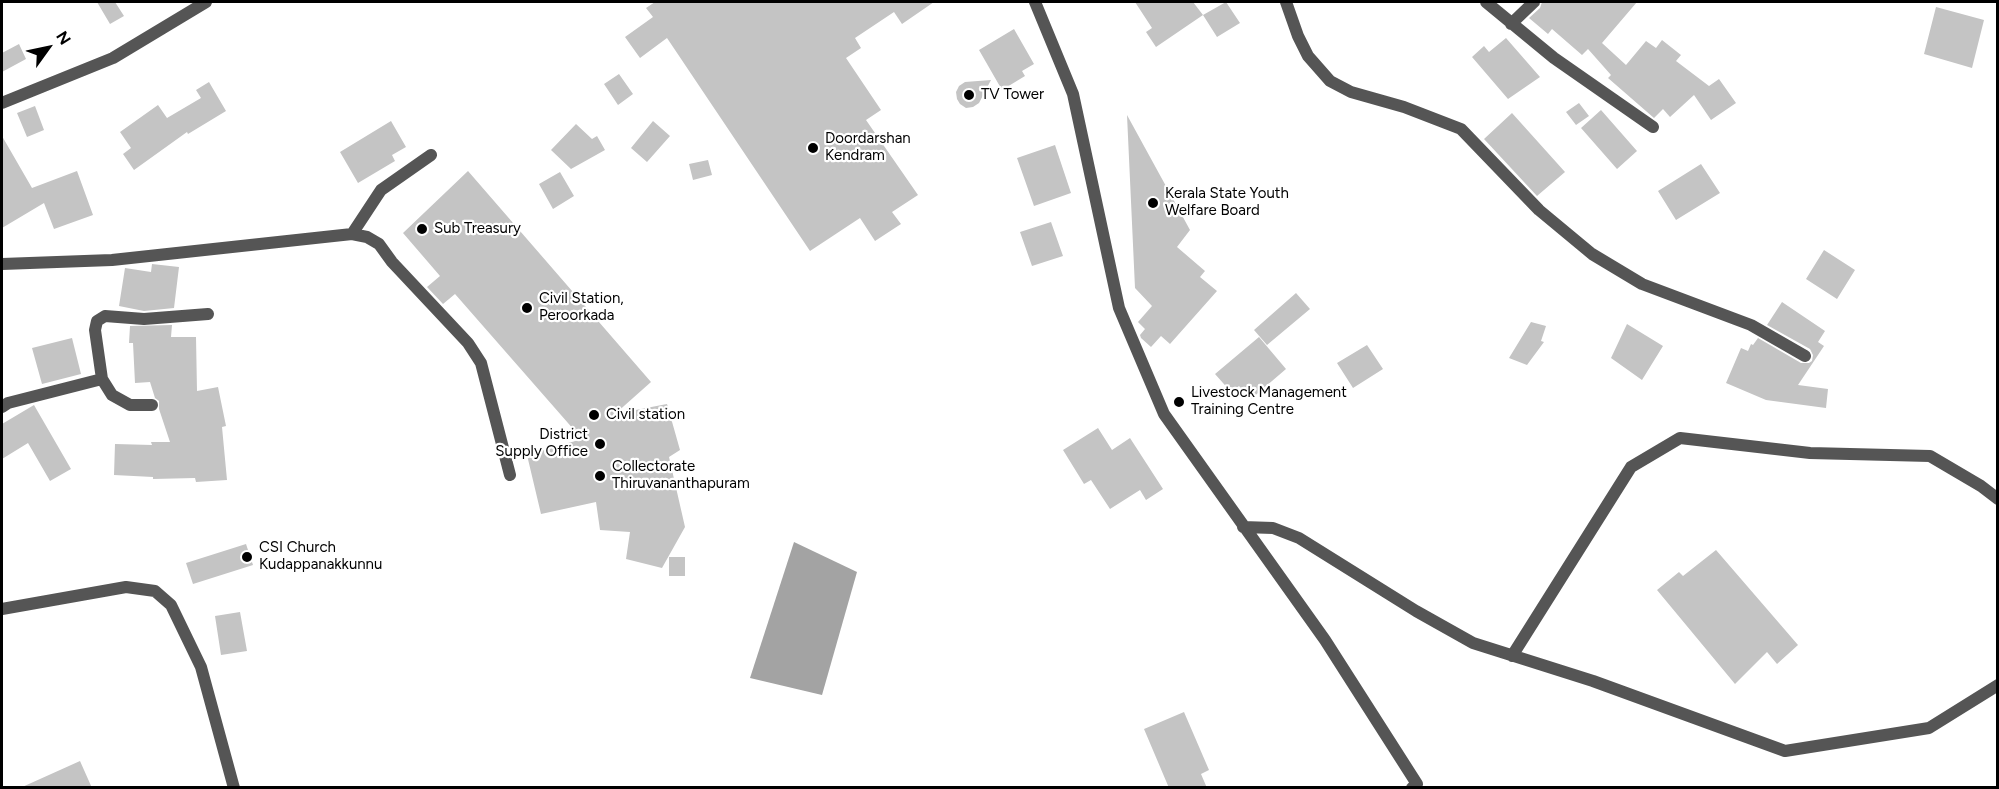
<!DOCTYPE html>
<style>
body{margin:0}
#map{position:relative;width:1999px;height:789px;overflow:hidden;background:#fff;font-family:Figtree,sans-serif}
canvas{display:block}
.frame{position:absolute;inset:0;border:3px solid #000;pointer-events:none}
.north{position:absolute;left:18px;top:18px;width:60px;height:60px;-webkit-text-stroke:4px #fff;paint-order:stroke;rotate:57deg;font-size:16px;font-weight:700;line-height:24px;text-align:center;color:#000}
.north::after{content:'';display:block;margin:auto;width:21px;height:27px;background:#000;clip-path:polygon(50% 0,100% 100%,50% 72%,0 100%)}
</style>
<div id="map">
<canvas width="1999" height="789"></canvas>
<div class="frame"></div>
<div class="north">N</div>
</div>
<script>
const context = document.querySelector('canvas').getContext('2d');
context.lineJoin = 'round';
function fillPath(path, color) {
  context.fillStyle = color;
  context.fill(path, 'evenodd');
}
function poly(rows) {
  const path = new Path2D();
  for (const r of rows) {
    path.moveTo(r[0], r[1]);
    for (let i = 2; i < r.length; i += 2) path.lineTo(r[i], r[i + 1]);
  }
  return path;
}
function strokePath(path, color, width, dash) {
  context.strokeStyle = color;
  context.lineWidth = width;
  context.lineCap = dash ? 'butt' : 'round';
  context.setLineDash(dash || []);
  context.stroke(path);
}
function drawText(font, color, halo, rows, align = 'center') {
  context.font = font + ' Figtree,sans-serif';
  context.lineWidth = 4.5;
  context.setLineDash([]);
  context.textBaseline = 'middle';
  context.strokeStyle = halo;
  context.fillStyle = color;
  for (const [text, x, y, turn = 0] of rows) {
    context.save();
    context.translate(x, y);
    context.rotate((+turn || 0) * Math.PI / 180);
    context.textAlign = isNaN(turn) ? turn : align;
    if (halo) context.strokeText(text, 0, 0);
    context.fillText(text, 0, 0);
    context.restore();
  }
}
fillPath(poly([
 [794,542,857,572,822,695,750,678]
]), '#a3a3a3');
fillPath(poly([
 [97,2,115,2,124,16,110,24],
 [655,2,934,2,902,24,894,12,855,38,861,48,846,58,881,110,866,120,918,195,892,212,901,224,875,241,860,218,810,251,667,38,640,58,625,37,653,17,646,8],
 [1135,2,1193,2,1203,15,1156,47,1146,32,1152,28],
 [1226,2,1240,23,1217,37,1203,15],
 [1542,2,1637,2,1602,43,1626,65,1646,41,1656,48,1662,40,1681,55,1676,61,1709,86,1719,79,1736,103,1711,120,1694,95,1670,117,1663,109,1654,118,1608,78,1611,75,1588,49,1582,55,1552,29,1548,34,1529,18,1540,8],
 [1936,7,1984,20,1972,68,1924,54],
 [1014,29,1034,64,1022,71,1025,76,1002,90,979,50],
 [1506,38,1540,77,1508,99,1472,57,1484,46,1489,52],
 [19,44,26,59,2,72,2,53],
 [619,74,633,94,618,105,604,84],
 [991,80,979,103,973,107,966,108,960,104,957,99,956,92,959,86,965,82],
 [209,82,226,111,188,134,187,132,134,170,123,154,131,148,120,132,158,105,167,118,201,98,196,90],
 [1579,103,1589,116,1576,125,1566,112],
 [35,106,44,130,27,137,17,113],
 [1601,110,1637,151,1617,169,1581,128],
 [1512,113,1565,172,1537,196,1484,139],
 [1127,115,1190,230,1177,247,1205,271,1200,277,1217,291,1170,344,1161,336,1151,347,1141,338,1140,335,1145,329,1138,322,1152,306,1135,288],
 [391,121,406,147,392,155,395,161,358,183,340,152],
 [653,121,670,136,647,162,631,148],
 [576,124,592,139,597,136,605,150,571,169,551,150],
 [2,136,32,188,77,171,93,215,54,229,44,203,2,228],
 [1055,145,1071,193,1034,206,1017,158],
 [708,160,712,175,693,180,689,164],
 [1701,164,1720,193,1676,220,1658,191],
 [468,171,651,382,615,414,667,404,680,450,669,457,685,527,662,568,626,559,630,532,600,530,596,502,541,514,527,455,582,439,455,294,443,304,427,287,440,276,403,233],
 [560,172,574,196,553,209,539,184],
 [1051,222,1063,256,1032,266,1020,232],
 [1824,250,1855,270,1837,299,1806,279],
 [152,264,179,267,174,308,144,311,119,306,125,268,151,272],
 [1296,293,1310,309,1267,345,1254,330],
 [1782,302,1825,331,1818,342,1824,346,1798,385,1828,389,1826,408,1766,400,1726,383,1741,348,1748,351,1751,344,1753,345,1758,338,1801,363,1809,363,1812,361,1813,355,1810,349,1767,325],
 [1531,322,1546,326,1541,341,1544,342,1527,365,1509,358],
 [1627,324,1663,346,1642,380,1611,358],
 [172,325,171,337,196,337,197,391,218,387,226,426,222,427,227,480,196,482,195,478,153,479,153,477,114,475,115,444,152,445,151,442,170,442,159,409,159,401,155,398,150,382,135,383,133,343,129,343,130,326],
 [1259,337,1286,369,1251,399,1239,386,1231,392,1215,374],
 [72,338,81,374,42,384,32,348],
 [1367,345,1383,369,1353,388,1337,363],
 [34,405,71,469,50,481,28,443,2,459,2,424],
 [1098,428,1112,450,1130,438,1163,489,1146,500,1140,490,1110,509,1091,480,1084,484,1063,450],
 [246,544,253,565,193,584,186,563],
 [1716,550,1798,645,1777,664,1767,652,1735,684,1657,590,1679,572,1683,576],
 [669,557,685,557,685,576,669,576],
 [240,612,247,651,221,655,215,616],
 [1184,712,1209,770,1201,774,1207,788,1169,788,1144,729],
 [80,761,92,788,20,788]
]), '#c4c4c4');
strokePath(poly([
 [1035,2,1073,94,1119,308,1164,414,1325,640,1417,784,1412,788],
 [1286,2,1298,36,1308,56,1330,81,1351,92,1404,107,1461,129,1539,210,1592,254,1642,284,1751,325,1805,356],
 [1486,2,1554,58,1653,127],
 [1511,24,1534,2],
 [2,103,113,58,206,2],
 [352,234,381,190,431,155],
 [2,264,112,260,352,234,367,237,379,244,392,262,468,343,481,363,510,475],
 [102,379,95,330,97,321,105,316,144,319,208,314],
 [2,407,8,403,102,379,112,395,130,405,152,405],
 [1243,527,1273,528,1299,538,1416,611,1473,643,1593,681,1785,751,1929,728,1998,685],
 [2,609,126,587,155,591,171,605,201,667,234,788],
 [1512,656,1631,467,1680,438,1810,453,1930,456,1981,486,1998,499]
]), '#555', 12);
for (const [x, y, r, color] of [
 [969,95,6,"#000"],
 [813,148,6,"#000"],
 [1153,203,6,"#000"],
 [422,229,6,"#000"],
 [527,308,6,"#000"],
 [1179,402,6,"#000"],
 [594,415,6,"#000"],
 [600,444,6,"#000"],
 [600,476,6,"#000"],
 [247,557,6,"#000"]
]) {
  const dot = new Path2D();
  dot.arc(x, y, r, 0, 2 * Math.PI);
  context.fillStyle = color;
  context.fill(dot);
  strokePath(dot, '#fff', 2);
}
drawText('15px', '#000', '#fff', [
 ["TV Tower",981,95],
 ["Doordarshan",825,139],
 ["Kendram",825,156],
 ["Kerala State Youth",1165,194],
 ["Welfare Board",1165,211],
 ["Sub Treasury",434,229],
 ["Civil Station,",539,299],
 ["Peroorkada",539,316],
 ["Livestock Management",1191,393],
 ["Training Centre",1191,410],
 ["Civil station",606,415],
 ["District",588,435,"right"],
 ["Supply Office",588,452,"right"],
 ["Collectorate",612,467],
 ["Thiruvananthapuram",612,484],
 ["CSI Church",259,548],
 ["Kudappanakkunnu",259,565]
], 'left');
</script>
